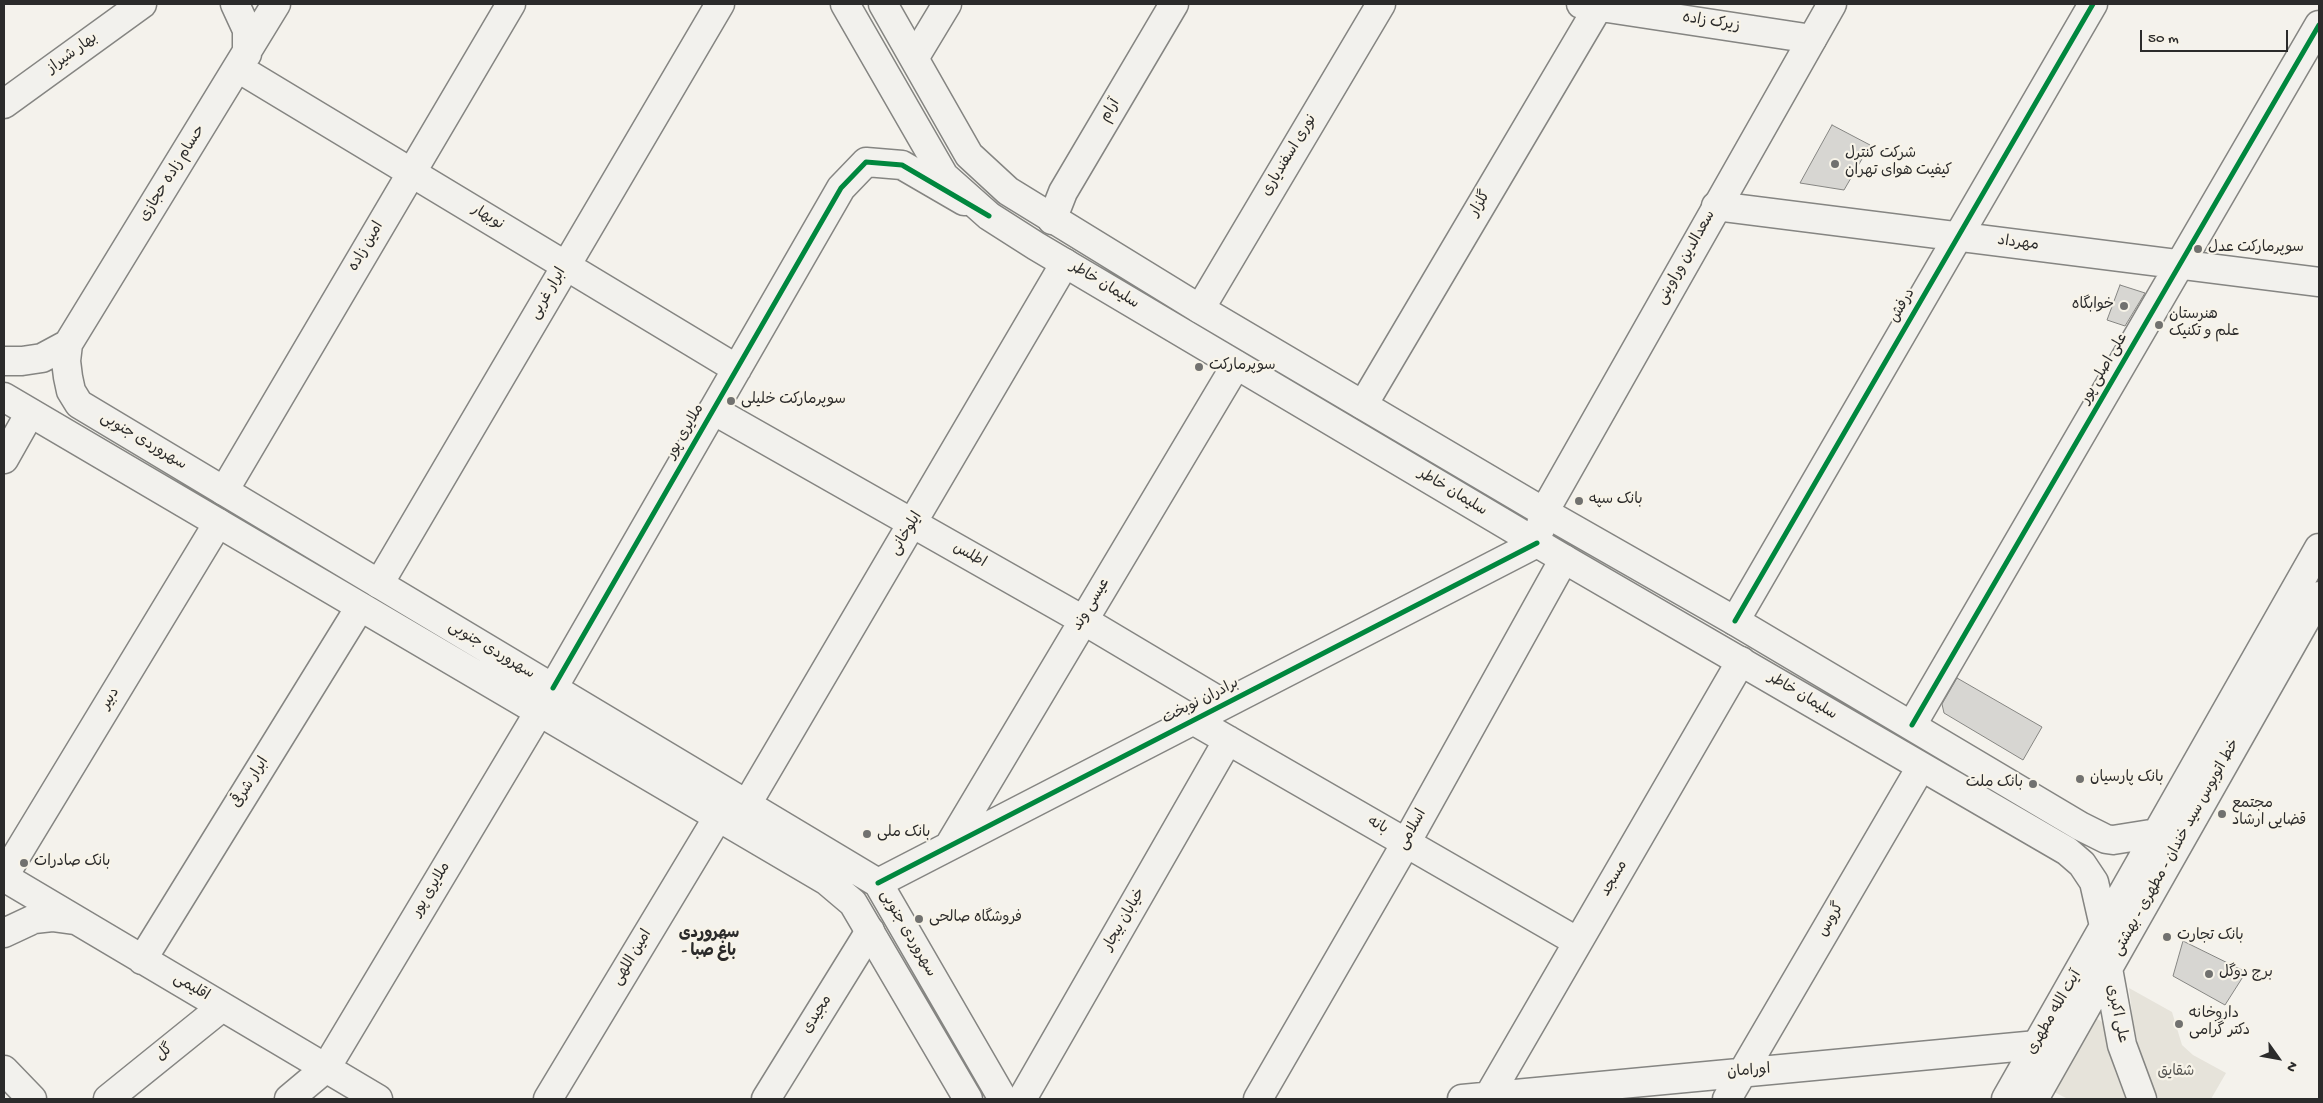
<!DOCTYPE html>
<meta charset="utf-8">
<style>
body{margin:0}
#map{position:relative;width:2323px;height:1103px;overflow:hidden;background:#f4f2ec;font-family:"Gochi Hand",sans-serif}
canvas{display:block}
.frame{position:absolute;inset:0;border:5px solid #2b2b2b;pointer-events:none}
.north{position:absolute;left:2253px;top:1033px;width:50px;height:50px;-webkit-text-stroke:4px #f7f3e8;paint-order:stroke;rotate:122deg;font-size:14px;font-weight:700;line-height:20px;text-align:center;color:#2b2b2b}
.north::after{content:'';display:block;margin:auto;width:18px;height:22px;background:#2b2b2b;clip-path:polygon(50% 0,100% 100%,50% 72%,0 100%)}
.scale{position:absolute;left:2140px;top:30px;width:148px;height:22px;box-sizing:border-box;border:2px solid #2b2b2b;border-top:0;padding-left:6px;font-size:15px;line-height:18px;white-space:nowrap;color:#2b2b2b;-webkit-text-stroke:4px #f7f3e8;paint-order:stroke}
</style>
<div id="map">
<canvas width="2323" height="1103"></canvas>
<div class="frame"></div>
<div class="north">N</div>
<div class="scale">50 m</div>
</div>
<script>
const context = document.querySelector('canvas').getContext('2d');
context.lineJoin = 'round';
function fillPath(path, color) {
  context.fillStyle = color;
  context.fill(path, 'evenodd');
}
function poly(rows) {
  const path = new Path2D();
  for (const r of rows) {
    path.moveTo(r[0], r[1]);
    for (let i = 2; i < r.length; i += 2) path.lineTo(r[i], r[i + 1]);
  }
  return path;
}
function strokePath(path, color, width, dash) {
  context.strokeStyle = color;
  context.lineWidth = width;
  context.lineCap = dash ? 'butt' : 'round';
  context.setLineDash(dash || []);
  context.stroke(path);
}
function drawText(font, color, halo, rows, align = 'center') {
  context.font = font + ' "Gochi Hand","Playpen Sans Arabic",sans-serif';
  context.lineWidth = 4.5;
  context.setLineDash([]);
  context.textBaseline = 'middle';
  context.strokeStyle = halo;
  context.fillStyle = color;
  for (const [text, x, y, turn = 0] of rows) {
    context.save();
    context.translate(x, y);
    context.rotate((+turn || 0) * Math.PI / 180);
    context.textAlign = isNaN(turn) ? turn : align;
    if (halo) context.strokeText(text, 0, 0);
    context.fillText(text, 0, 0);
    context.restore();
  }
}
fillPath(poly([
 [2129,988,2172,1012,2182,1045,2193,1055,2226,1073,2211,1099,2159,1099,2144,1071,2133,1022],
 [2094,1017,2106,1024,2106,1035,2115,1071,2126,1099,2068,1099,2052,1091]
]), '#e6e3da');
const building = poly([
 [1832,125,1870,145,1844,190,1800,183,1832,125],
 [2120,285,2145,293,2125,326,2107,320,2120,285],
 [1957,678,2042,727,2023,760,1944,713,1942,704,1957,678],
 [2183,941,2246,972,2225,1005,2173,976,2183,941]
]);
fillPath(building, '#d7d6d2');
strokePath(building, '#858582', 1);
const minor = poly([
 [1581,4,1812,39],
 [915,57,947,4],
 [238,68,737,369],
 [1716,206,2319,282],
 [1052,220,1063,192,1174,4],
 [1200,309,1381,4],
 [1363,405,1600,4],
 [713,410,1083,620,1224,704],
 [4,459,30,413],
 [224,491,511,4],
 [379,584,720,4],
 [1735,621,2093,4],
 [553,688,841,188,866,162,902,165,964,201],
 [1193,720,1578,942],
 [1912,725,2319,25],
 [747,804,1065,263],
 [949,846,1236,365],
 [4,876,218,523],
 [4,877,378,1099],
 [878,883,1537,543],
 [4,933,34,919,52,917,74,920],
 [142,960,360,607],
 [2107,963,2122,1045,2142,1099],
 [4,1070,32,1099],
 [108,1099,222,1007],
 [289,1099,326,1068,539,712],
 [548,1099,718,817],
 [766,1099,870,931],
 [1022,1099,1228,740],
 [1258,1099,1406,843,1564,559],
 [1462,1099,2037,1045],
 [1487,1099,1741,661],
 [1727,1099,1921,767],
 [2034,1099,2319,596]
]);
const major = poly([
 [235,4,247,30,247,54],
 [276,4,68,344,66,361,68,377,71,391,79,404,878,883,1003,1099],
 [845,4,944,176,989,216,1036,246,1564,559,2067,851,2082,864,2094,882,2104,926],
 [883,4,969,155,1008,191,1200,309,1544,512,1735,621,2080,826,2106,839,2113,840,2157,833],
 [4,104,142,4],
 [4,361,22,361,42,358,68,344],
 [4,397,827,881,853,903,968,1099],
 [1540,529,1544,512,1832,4],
 [2006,1099,2319,548]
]);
strokePath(minor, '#858582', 31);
strokePath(major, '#858582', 31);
strokePath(minor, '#f2f1ed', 28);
strokePath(major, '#f2f1ed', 28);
strokePath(poly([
 [1735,621,2093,4],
 [553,688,841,188,866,162,902,165,989,216],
 [1912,725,2319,25],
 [878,883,1537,543]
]), '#00873e', 5);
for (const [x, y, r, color] of [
 [1835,164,5,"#71716f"],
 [2198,249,5,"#71716f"],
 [2124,306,5,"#71716f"],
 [2159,325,5,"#71716f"],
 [1199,367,5,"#71716f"],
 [731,401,5,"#71716f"],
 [1579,501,5,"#71716f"],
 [2080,779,5,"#71716f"],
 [2033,784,5,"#71716f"],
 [2222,814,5,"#71716f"],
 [867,834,5,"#71716f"],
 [24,863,5,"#71716f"],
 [919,919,5,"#71716f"],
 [2167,937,5,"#71716f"],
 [2209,974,5,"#71716f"],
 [2179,1024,5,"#71716f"]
]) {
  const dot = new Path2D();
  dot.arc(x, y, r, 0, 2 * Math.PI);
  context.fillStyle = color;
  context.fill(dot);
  strokePath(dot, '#f7f3e8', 2);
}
drawText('15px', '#2b2b2b', '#f7f3e8', [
 ["زیرک زاده",1711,23,9],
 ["بهار شیراز",73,54,-36],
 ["آرام",1111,111,-59],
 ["نوری اسفندیاری",1290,156,-59],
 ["حسام زاده حجازی",173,174,-58],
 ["گلزار",1481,204,-59],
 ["نوبهار",487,218,31],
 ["مهرداد",2018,244,7],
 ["امین زاده",367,247,-60],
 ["سعدالدین وراوینی",1687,258,-61],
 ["سلیمان خاطر",1104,286,31],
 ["ابرار غربی",549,294,-60],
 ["درفش",1903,306,-60],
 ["علی اصلی پور",2105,369,-60],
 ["ملایری پور",686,432,-60],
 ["سهروردی جنوبی",143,442,31],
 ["سلیمان خاطر",1452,493,31],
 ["ایلوخانی",907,534,-59],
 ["اطلس",969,556,30],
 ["عیسی وند",1092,605,-59],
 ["سهروردی جنوبی",491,651,31],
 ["سلیمان خاطر",1802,697,31],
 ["دبیر",111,699,-59],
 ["برادران نوبخت",1201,702,-27],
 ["ابرار شرقی",251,783,-58],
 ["بانه",1377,826,30],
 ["اسلامی",1413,830,-61],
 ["خط اتوبوس سید خندان - مطهری - بهشتی",2177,848,-61],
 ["مسجد",1615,879,-60],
 ["ملایری پور",432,890,-59],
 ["خیابان بیجار",1125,920,-60],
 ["گروس",1832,920,-60],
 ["سهروردی جنوبی",907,934,60],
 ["امین اللهی",633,958,-59],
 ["اقلیمی",191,988,31],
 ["آیت الله مطهری",2055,1013,-60],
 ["علی‌ اکبری",2116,1014,78],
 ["مجیدی",818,1015,-58],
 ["گل",165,1053,-39],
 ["اورامان",1749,1072,-5]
]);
drawText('15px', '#2b2b2b', '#f7f3e8', [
 ["شرکت کنترل",1845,155],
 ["کیفیت هوای تهران",1845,172],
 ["سوپرمارکت عدل",2208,249],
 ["خوابگاه",2114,306,"right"],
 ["هنرستان",2169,316],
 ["علم و تکنیک",2169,333],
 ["سوپرمارکت",1209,367],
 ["سوپرمارکت خلیلی",741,401],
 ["بانک سپه",1589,501],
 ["بانک پارسیان",2090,779],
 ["بانک ملت",2023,784,"right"],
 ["مجتمع",2232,805],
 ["قضایی ارشاد",2232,822],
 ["بانک ملی",877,834],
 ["بانک صادرات",34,863],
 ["فروشگاه صالحی",929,919],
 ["بانک تجارت",2177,937],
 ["برج دوگل",2219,974],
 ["داروخانه",2189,1015],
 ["دکتر گرامی",2189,1032]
], 'left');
drawText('15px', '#575653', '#f7f3e8', [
 ["شقایق",2176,1073]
]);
drawText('bold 16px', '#2b2b2b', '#f7f3e8', [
 ["سهروردی",709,935],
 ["- باغ صبا",709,953]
]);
</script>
